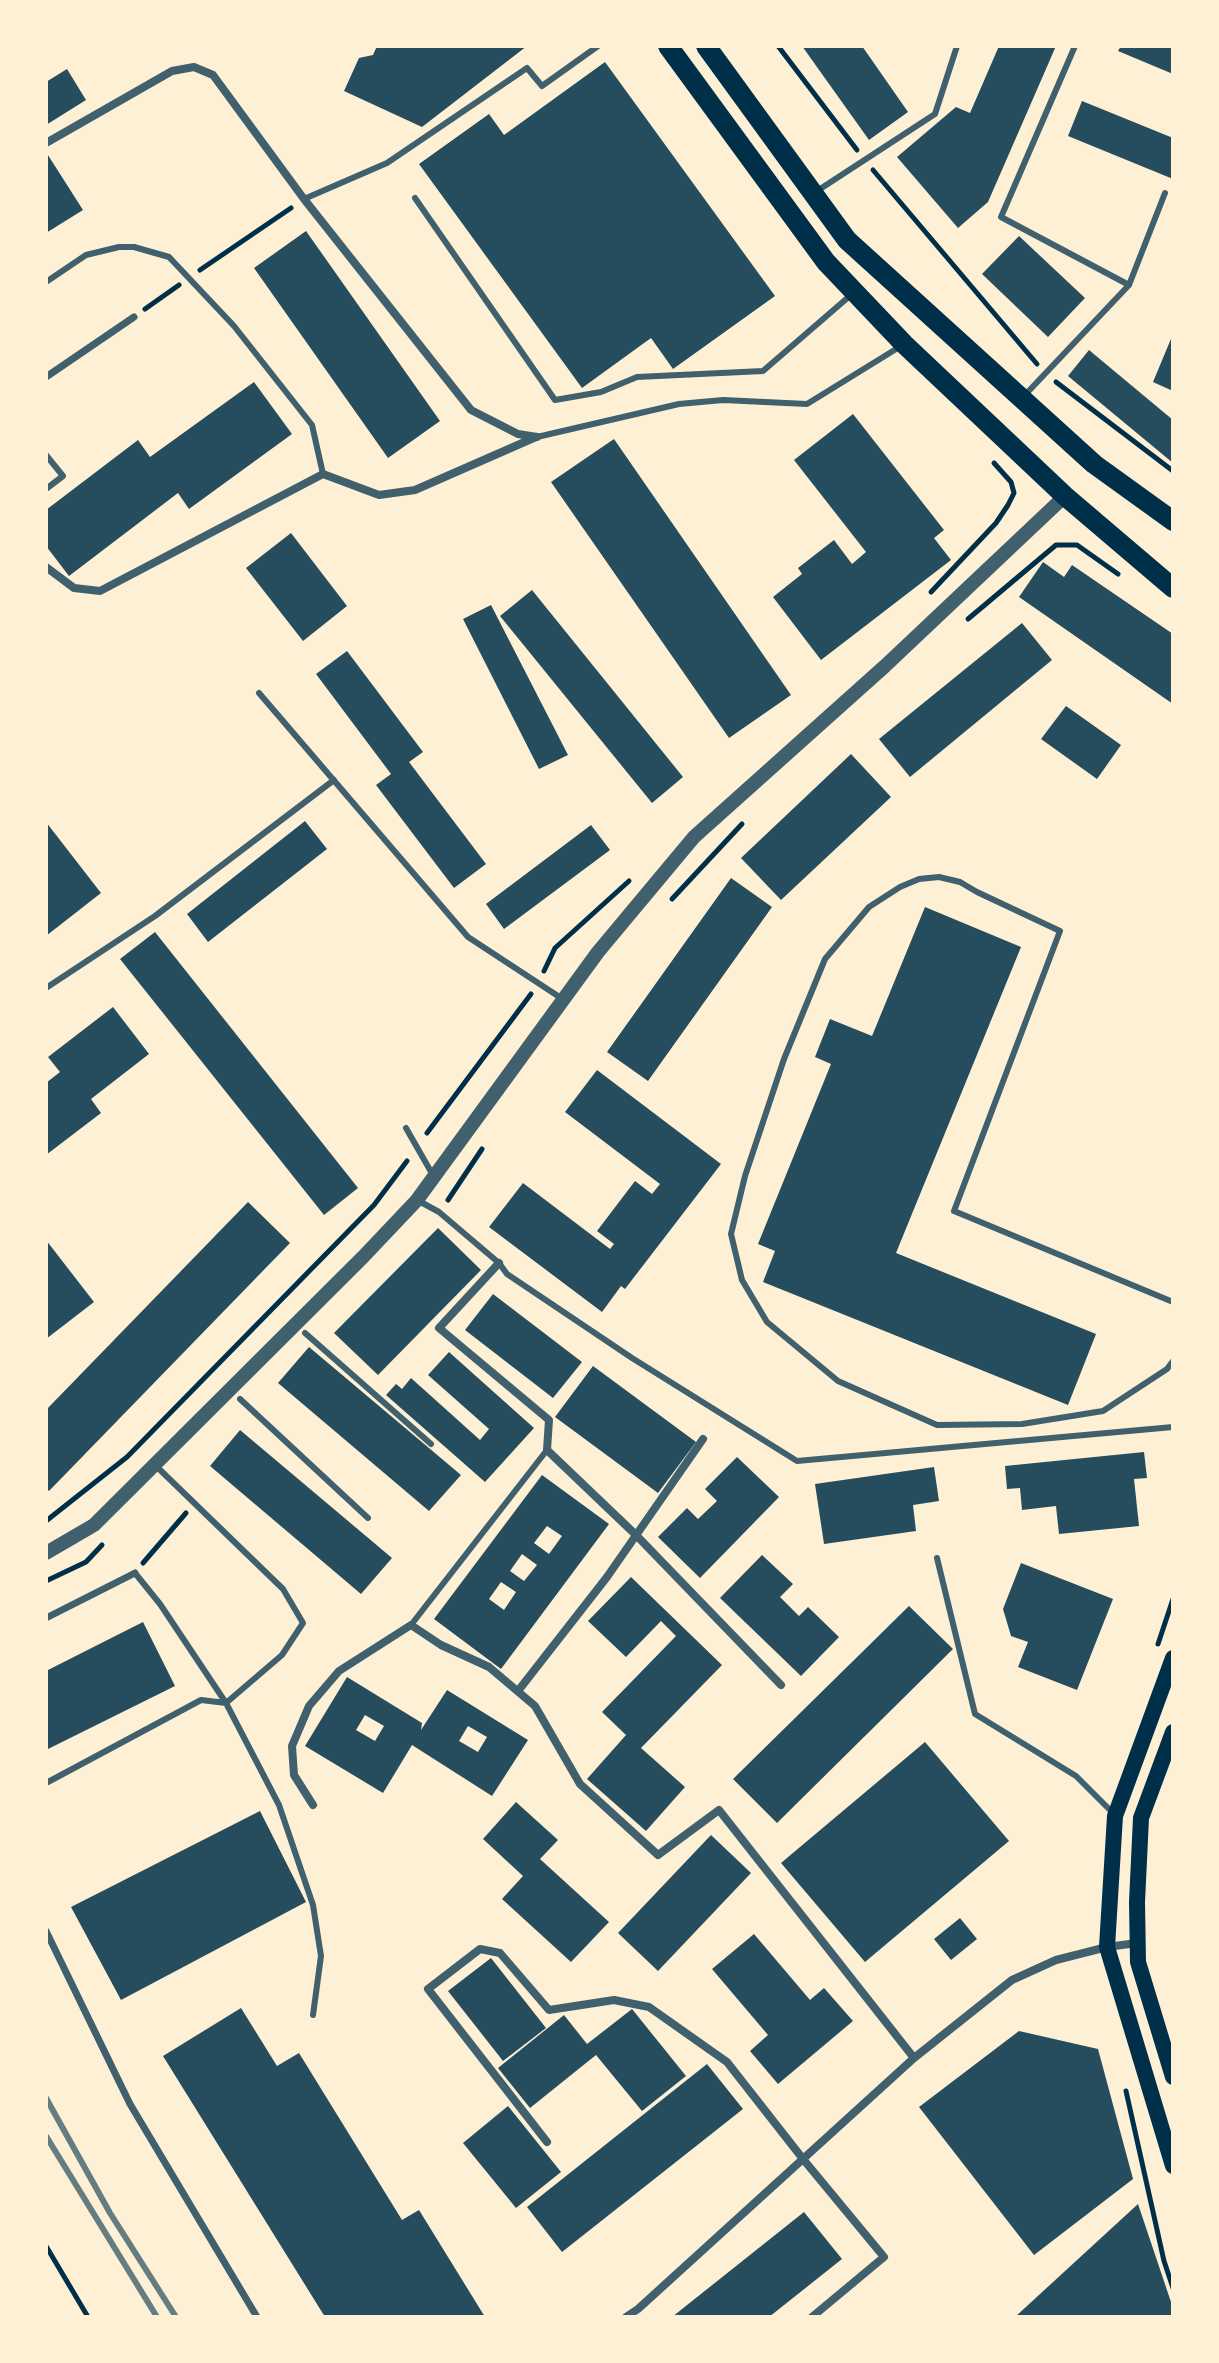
<!DOCTYPE html>
<style>
body{margin:0}
#map{position:relative;width:1219px;height:2363px;overflow:hidden;background:#fdf0d5;font-family:"Source Sans 3",sans-serif}
canvas{display:block}
.frame{position:absolute;inset:0;border:48px solid #fdf0d5;pointer-events:none}
</style>
<div id="map">
<canvas width="1219" height="2363"></canvas>
<div class="frame"></div>
</div>
<script>
const context = document.querySelector('canvas').getContext('2d');
context.lineJoin = 'round';
function fillPath(path, color) {
  context.fillStyle = color;
  context.fill(path, 'evenodd');
}
function poly(rows) {
  const path = new Path2D();
  for (const r of rows) {
    path.moveTo(r[0], r[1]);
    for (let i = 2; i < r.length; i += 2) path.lineTo(r[i], r[i + 1]);
  }
  return path;
}
function strokePath(path, color, width, dash) {
  context.strokeStyle = color;
  context.lineWidth = width;
  context.lineCap = dash ? 'butt' : 'round';
  context.setLineDash(dash || []);
  context.stroke(path);
}
fillPath(poly([
 [377,46,527,46,422,127,344,91,359,58,373,55],
 [802,46,862,46,908,112,869,140],
 [999,46,1056,46,988,202,958,228,897,157,956,107,970,113],
 [1121,46,1173,46,1173,74,1118,51],
 [605,62,775,296,673,369,651,338,582,388,419,164,489,114,504,135],
 [67,69,86,100,46,125,46,82],
 [1082,101,1173,138,1173,179,1068,136],
 [46,152,83,210,46,233],
 [306,231,440,421,388,458,254,268],
 [1019,236,1085,298,1048,337,982,274],
 [1173,334,1173,391,1153,382],
 [1089,350,1173,420,1173,463,1068,376],
 [254,382,292,434,189,509,178,493,69,576,46,546,46,510,138,440,150,457],
 [853,414,944,530,934,538,951,560,821,660,773,597,802,574,798,568,834,540,852,564,866,552,794,460],
 [614,439,791,695,729,738,551,482],
 [291,533,347,606,303,641,246,568],
 [1043,562,1064,577,1072,565,1173,634,1173,704,1019,597],
 [532,590,683,777,652,803,500,616],
 [491,605,568,755,539,769,463,619],
 [1022,623,1052,660,910,777,879,739],
 [347,651,423,752,409,762,486,864,454,888,376,785,391,774,316,674],
 [1066,706,1121,745,1097,779,1041,739],
 [851,754,891,797,781,900,741,858],
 [305,821,327,849,208,942,187,914],
 [46,822,101,893,46,936],
 [591,825,610,850,504,929,486,904],
 [731,878,772,907,648,1081,607,1052],
 [925,907,1021,947,896,1253,1096,1334,1068,1405,763,1282,775,1251,758,1244,831,1064,815,1057,830,1019,872,1036],
 [155,932,358,1188,324,1215,120,959],
 [113,1007,149,1054,91,1099,101,1113,46,1155,46,1083,60,1072,48,1057],
 [597,1070,721,1164,625,1289,621,1286,602,1312,489,1227,523,1183,610,1249,614,1244,597,1231,635,1181,652,1194,660,1184,565,1112],
 [248,1202,290,1243,49,1491,46,1488,46,1410],
 [438,1228,481,1270,378,1375,334,1333],
 [46,1240,94,1302,46,1339],
 [493,1294,582,1362,553,1398,465,1330],
 [309,1347,461,1475,429,1511,278,1383],
 [449,1352,534,1428,485,1482,386,1395,396,1384,402,1389,411,1378,480,1440,489,1429,428,1375],
 [593,1366,696,1442,658,1493,555,1417],
 [240,1430,392,1558,361,1594,210,1466],
 [1144,1452,1147,1478,1134,1479,1139,1526,1059,1534,1056,1506,1022,1510,1020,1488,1007,1489,1005,1466],
 [737,1457,779,1497,700,1578,658,1537,687,1508,698,1519,717,1501,705,1489],
 [934,1467,939,1501,913,1505,916,1531,824,1544,815,1484],
 [542,1475,609,1524,501,1669,434,1619],
 [547,1526,562,1536,549,1554,534,1543],
 [522,1554,537,1565,524,1581,510,1571],
 [501,1582,516,1592,504,1610,489,1599],
 [762,1555,793,1584,780,1597,799,1616,808,1607,839,1637,801,1676,720,1598],
 [1021,1563,1113,1599,1077,1690,1018,1667,1028,1642,1011,1636,1003,1609],
 [631,1577,722,1665,641,1748,685,1787,646,1831,587,1779,626,1735,602,1712,676,1636,661,1621,626,1657,588,1621],
 [909,1606,953,1649,777,1823,733,1779],
 [143,1622,175,1686,46,1750,46,1671],
 [347,1677,422,1723,421,1730,447,1690,528,1740,492,1796,412,1745,383,1793,305,1746],
 [365,1715,384,1726,375,1741,356,1730],
 [468,1726,487,1737,478,1752,459,1741],
 [925,1742,1009,1841,865,1962,781,1863],
 [516,1802,558,1840,540,1859,609,1922,571,1962,502,1899,523,1876,483,1839],
 [260,1811,306,1902,121,2000,71,1907],
 [711,1835,751,1873,658,1971,618,1933],
 [960,1918,977,1939,951,1960,934,1939],
 [754,1934,810,2000,824,1988,853,2021,778,2084,750,2051,768,2035,712,1969],
 [491,1958,546,2028,503,2061,448,1991],
 [241,2008,277,2066,299,2053,402,2220,419,2210,485,2317,325,2317,163,2056],
 [632,2009,686,2076,642,2111,596,2055,530,2108,498,2068,564,2015,587,2044],
 [1019,2031,1098,2049,1133,2179,1034,2255,919,2107],
 [707,2064,743,2109,562,2252,527,2207],
 [508,2106,561,2172,516,2208,463,2143],
 [1138,2204,1173,2308,1173,2317,1015,2317],
 [804,2212,842,2259,769,2317,672,2317]
]), '#264d5e');
strokePath(poly([
 [778,46,857,150],
 [873,170,1037,364],
 [200,270,291,208],
 [145,309,179,285],
 [1056,382,1173,471],
 [931,592,996,523,1008,505,1014,493,1011,482,994,463],
 [968,619,1056,545,1077,545,1118,574],
 [672,899,742,824],
 [544,971,555,948,629,881],
 [427,1133,531,994],
 [448,1200,482,1149],
 [46,1521,127,1457,374,1205,407,1161],
 [143,1563,186,1513],
 [46,1581,86,1562,102,1545],
 [1158,1644,1173,1599],
 [1126,2091,1164,2261,1173,2288],
 [46,2246,88,2317]
]), '#003049', 5);
strokePath(poly([
 [1075,46,1001,217,1129,285],
 [817,191,935,114,957,46],
 [415,198,555,400,601,392,637,377,763,371,852,294],
 [304,199,387,163,527,68,542,86,598,46],
 [46,282,86,255,119,247,134,247,169,257,234,326,312,425,323,474],
 [1024,396,1129,285,1165,193],
 [537,437,679,404,723,400,807,404,901,346],
 [46,455,63,476,46,489],
 [259,693,468,937,561,998],
 [46,988,155,916,334,780],
 [406,1128,434,1177],
 [417,1200,439,1212,499,1263,507,1274,632,1358,797,1461,1173,1427],
 [1173,1302,954,1211,1060,931,977,892,960,882,939,877,919,879,900,887,869,907,825,959,784,1059,745,1176,731,1234,742,1280,767,1322,838,1381,937,1425,1022,1424,1103,1411,1167,1369,1173,1361],
 [305,1333,431,1444],
 [240,1399,368,1518],
 [937,1558,975,1714,1076,1776,1113,1813],
 [135,1573,160,1604,226,1703,279,1805,313,1905,321,1956,313,2015],
 [411,1625,547,1450],
 [48,1782,201,1700,226,1703,282,1655,303,1623,283,1589,155,1465]
]), '#3f606c', 6);
strokePath(poly([
 [46,377,134,317],
 [46,1618,135,1573],
 [46,1931,130,2104,257,2317]
]), '#3f606c', 7);
strokePath(poly([
 [46,143,172,71,194,67,213,75,304,199,471,410,518,434,537,437],
 [46,567,74,588,100,591,323,474,379,495,415,490,536,437],
 [499,1263,439,1328,549,1420,547,1450,636,1535,781,1685],
 [518,1691,607,1577,703,1439],
 [313,1805,294,1775,292,1746,309,1706,339,1671,411,1625,441,1645,489,1667,535,1706,580,1784,658,1855,719,1810,914,2058],
 [547,2142,428,1989,480,1949,500,1953,549,2010,614,2000,649,2007,727,2062,803,2159,884,2257,812,2317],
 [626,2317,638,2309,914,2058,1012,1980,1056,1960,1107,1947,1137,1943]
]), '#3f606c', 8);
strokePath(poly([
 [46,1553,94,1525,363,1257,417,1200,598,952,694,837,885,666,1065,496]
]), '#3f606c', 14);
strokePath(poly([
 [1173,1658,1115,1816,1107,1947,1173,2166],
 [1173,1732,1141,1818,1137,1902,1138,1962,1173,2077]
]), '#003049', 16);
strokePath(poly([
 [668,46,826,262,904,344,1065,496,1173,588],
 [706,46,847,240,1094,464,1173,521]
]), '#003049', 20);
strokePath(poly([
 [46,2098,110,2213,176,2317],
 [46,2136,157,2317]
]), '#657d81', 6);
</script>
